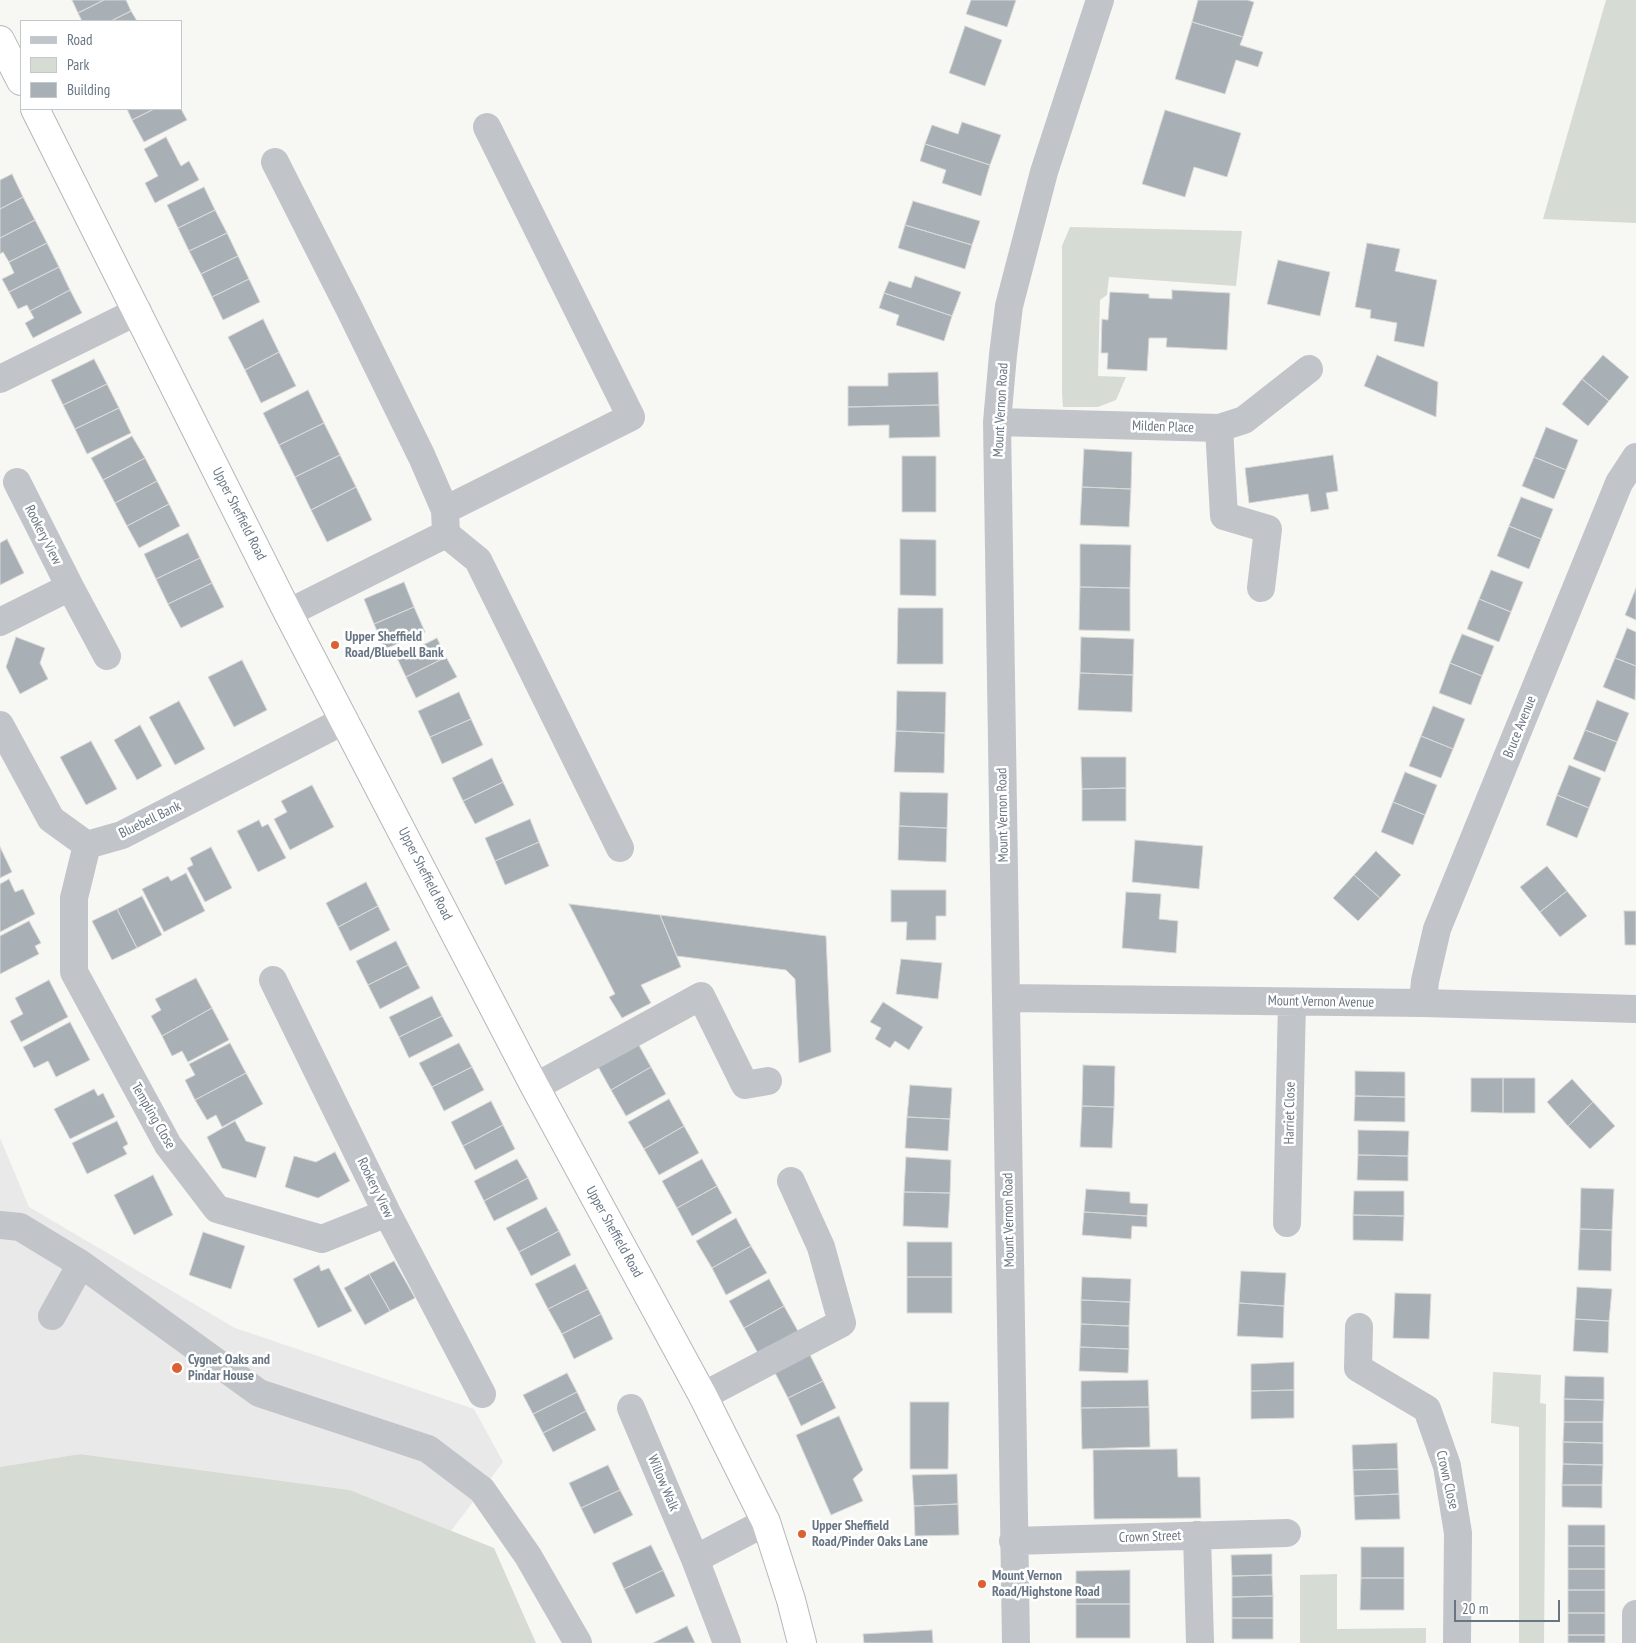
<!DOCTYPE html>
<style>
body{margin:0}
#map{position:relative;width:1636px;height:1643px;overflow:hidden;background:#f7f7f4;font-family:"PT Sans Narrow",sans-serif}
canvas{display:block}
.legend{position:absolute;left:20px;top:20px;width:162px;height:90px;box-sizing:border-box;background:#fff;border:1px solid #c3c8ce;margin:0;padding:6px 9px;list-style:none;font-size:15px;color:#687684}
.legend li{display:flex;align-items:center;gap:10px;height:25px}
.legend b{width:25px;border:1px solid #c3c8ce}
.scale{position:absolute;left:1454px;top:1600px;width:106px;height:22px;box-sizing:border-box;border:2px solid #687684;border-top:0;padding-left:6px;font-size:15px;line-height:18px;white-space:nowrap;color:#687684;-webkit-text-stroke:4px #fff;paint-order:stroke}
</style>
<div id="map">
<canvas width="1636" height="1643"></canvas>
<ul class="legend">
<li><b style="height:6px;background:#c1c4c8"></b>Road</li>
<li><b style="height:14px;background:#d6dcd4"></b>Park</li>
<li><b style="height:14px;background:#a8afb5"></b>Building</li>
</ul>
<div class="scale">20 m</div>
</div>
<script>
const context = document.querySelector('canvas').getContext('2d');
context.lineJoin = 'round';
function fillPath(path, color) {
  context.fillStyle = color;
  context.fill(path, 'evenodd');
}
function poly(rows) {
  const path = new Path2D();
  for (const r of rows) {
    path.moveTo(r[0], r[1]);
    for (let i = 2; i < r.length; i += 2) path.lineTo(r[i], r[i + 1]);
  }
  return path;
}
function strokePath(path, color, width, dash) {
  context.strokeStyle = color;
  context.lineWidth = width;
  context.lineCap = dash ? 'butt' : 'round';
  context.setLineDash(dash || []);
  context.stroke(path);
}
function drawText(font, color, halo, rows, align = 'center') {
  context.font = font + ' "PT Sans Narrow",sans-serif';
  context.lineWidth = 5;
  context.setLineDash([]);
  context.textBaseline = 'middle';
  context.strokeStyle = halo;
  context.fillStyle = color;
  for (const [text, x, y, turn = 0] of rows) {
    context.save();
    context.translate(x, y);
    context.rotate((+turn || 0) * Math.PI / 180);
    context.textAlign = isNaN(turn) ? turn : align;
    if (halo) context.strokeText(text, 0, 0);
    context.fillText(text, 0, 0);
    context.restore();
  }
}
fillPath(poly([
 [0,1138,29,1207,235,1328,474,1409,503,1462,451,1531,350,1490,80,1454,0,1467]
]), '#e8e9e8');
fillPath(poly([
 [1606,0,1636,0,1636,223,1543,219],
 [1070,227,1242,231,1236,286,1109,277,1107,295,1100,300,1098,376,1126,377,1116,400,1098,407,1063,407,1062,393,1062,246],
 [1493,1372,1541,1375,1540,1403,1546,1404,1544,1643,1519,1643,1519,1427,1491,1423],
 [80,1454,350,1490,494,1548,536,1643,0,1643,0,1467],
 [1337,1574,1337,1629,1426,1628,1426,1643,1300,1643,1300,1575]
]), '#d6dcd4');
const building = poly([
 [72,0,104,0,78,13,72,0],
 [104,0,126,0,131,11,111,21,82,21,78,13,104,0],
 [971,0,1016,0,1007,27,966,14,971,0],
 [1198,0,1247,0,1254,2,1243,37,1192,22,1198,0],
 [131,11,137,21,111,21,131,11],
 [1192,22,1243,37,1240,45,1263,52,1258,67,1236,60,1225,94,1175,79,1192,22],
 [965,26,1002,40,985,86,949,73,965,26],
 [127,109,154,109,132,120,127,109],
 [154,109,181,109,187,120,144,142,132,120,154,109],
 [1165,110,1241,133,1227,177,1194,167,1185,197,1142,184,1165,110],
 [962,122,1001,135,990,165,925,144,932,125,958,134,962,122],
 [166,137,181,166,189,161,199,180,155,203,145,183,158,176,144,149,166,137],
 [925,144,990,165,981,196,942,183,946,170,920,161,925,144],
 [12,174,23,197,0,209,0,180,12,174],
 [204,187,215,210,178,228,167,205,204,187],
 [23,197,35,220,0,238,0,209,23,197],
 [913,201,980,221,972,245,905,225,913,201],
 [215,210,227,233,189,251,178,228,215,210],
 [35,220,47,243,9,262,3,252,0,254,0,238,35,220],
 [905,225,972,245,965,269,898,248,905,225],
 [227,233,238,256,201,274,189,251,227,233],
 [47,243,59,267,9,292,2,279,14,273,9,262,47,243],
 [1367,243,1400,249,1395,271,1437,280,1424,347,1394,341,1397,323,1370,318,1371,310,1355,307,1367,243],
 [238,256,249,279,212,297,201,274,238,256],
 [1278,260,1330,272,1320,316,1267,304,1278,260],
 [59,267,70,290,30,311,27,305,18,309,9,292,59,267],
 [915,276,961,292,952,316,884,293,889,281,911,288,915,276],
 [249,279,260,302,223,320,212,297,249,279],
 [70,290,82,313,33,338,25,323,34,318,30,311,70,290],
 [1172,290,1230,293,1227,350,1166,347,1167,338,1149,338,1147,371,1107,369,1108,353,1101,353,1102,319,1108,320,1110,292,1149,294,1149,298,1172,299,1172,290],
 [884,293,952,316,944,341,896,325,899,315,879,308,884,293],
 [263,319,279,352,245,370,228,337,263,319],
 [279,352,296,386,261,403,245,370,279,352],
 [1377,355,1438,382,1436,417,1364,386,1377,355],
 [1603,355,1629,377,1609,401,1582,379,1603,355],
 [94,359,107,384,63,405,51,380,94,359],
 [938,372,939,405,848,407,848,386,888,386,888,373,938,372],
 [1582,379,1609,401,1588,426,1562,404,1582,379],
 [107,384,119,408,75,429,63,405,107,384],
 [308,390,324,423,279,445,263,413,308,390],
 [939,405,940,437,889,438,889,425,848,426,848,407,939,405],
 [119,408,131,433,87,454,75,429,119,408],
 [324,423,340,455,295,477,279,445,324,423],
 [1546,427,1578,440,1566,470,1534,457,1546,427],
 [132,436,145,458,103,480,91,458,132,436],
 [1084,449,1132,452,1131,489,1082,487,1084,449],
 [340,455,356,487,311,510,295,477,340,455],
 [1333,455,1338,491,1326,493,1329,509,1311,512,1308,494,1249,503,1245,468,1333,455],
 [902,456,936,456,936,512,902,512,902,456],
 [1534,457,1566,470,1554,499,1522,486,1534,457],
 [145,458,157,481,115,503,103,480,145,458],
 [157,481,169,504,127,526,115,503,157,481],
 [356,487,372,520,327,542,311,510,356,487],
 [1082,487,1131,489,1129,527,1080,525,1082,487],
 [1521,497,1553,509,1541,539,1509,526,1521,497],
 [169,504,180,526,139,548,127,526,169,504],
 [1509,526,1541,539,1529,569,1497,556,1509,526],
 [188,533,200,558,156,579,144,554,188,533],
 [7,539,24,573,0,585,0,543,7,539],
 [900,539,936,540,936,596,900,595,900,539],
 [1080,544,1131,545,1130,588,1080,587,1080,544],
 [200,558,212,583,168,604,156,579,200,558],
 [1491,570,1523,582,1511,612,1479,599,1491,570],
 [404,582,414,607,374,624,364,599,404,582],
 [212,583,224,607,181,628,168,604,212,583],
 [1080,587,1130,588,1130,631,1079,630,1080,587],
 [1636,588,1636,620,1625,615,1636,588],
 [1479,599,1511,612,1499,642,1467,629,1479,599],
 [414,607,425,632,385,649,374,624,414,607],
 [898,608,943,608,943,664,897,664,898,608],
 [1627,628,1636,632,1636,666,1615,658,1627,628],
 [1462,634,1494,646,1482,676,1450,663,1462,634],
 [16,637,45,648,40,663,48,679,20,694,6,667,16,637],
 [1081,637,1134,639,1133,675,1080,673,1081,637],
 [437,638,446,657,406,677,397,658,437,638],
 [446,657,457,677,416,698,406,677,446,657],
 [1615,658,1636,666,1635,700,1603,687,1615,658],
 [242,660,267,710,234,727,208,677,242,660],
 [1450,663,1482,676,1471,705,1439,693,1450,663],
 [1080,673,1133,675,1132,712,1078,710,1080,673],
 [897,691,946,692,945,733,896,731,897,691],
 [459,692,471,719,430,737,418,711,459,692],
 [1597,700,1629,713,1617,742,1585,730,1597,700],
 [179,701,205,749,175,765,149,717,179,701],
 [1433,706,1465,719,1453,749,1421,736,1433,706],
 [471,719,483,745,442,764,430,737,471,719],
 [140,725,162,766,137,780,114,740,140,725],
 [1585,730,1617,742,1605,772,1573,759,1585,730],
 [896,731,945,733,944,773,894,772,896,731],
 [1421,736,1453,749,1441,778,1409,766,1421,736],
 [91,741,117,789,86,805,60,757,91,741],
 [1081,757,1126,757,1126,788,1082,789,1081,757],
 [492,758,503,782,463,801,452,778,492,758],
 [1569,765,1601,778,1589,808,1557,795,1569,765],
 [1405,772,1437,785,1425,815,1393,802,1405,772],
 [503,782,514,805,475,824,463,801,503,782],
 [312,785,334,827,290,850,274,819,287,812,281,801,312,785],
 [1126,788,1126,821,1082,821,1082,789,1126,788],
 [900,792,948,793,947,828,899,826,900,792],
 [1557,795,1589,808,1577,838,1546,825,1557,795],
 [1393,802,1425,815,1413,845,1381,832,1393,802],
 [530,819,539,842,495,861,485,838,530,819],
 [259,820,262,827,268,824,286,858,258,872,237,831,259,820],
 [899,826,947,828,946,862,898,860,899,826],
 [1135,840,1203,846,1199,889,1132,882,1135,840],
 [539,842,549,866,505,885,495,861,539,842],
 [0,847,12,872,0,878,0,847],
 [211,847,232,888,205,902,187,868,193,865,190,858,211,847],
 [1376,851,1401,875,1380,898,1354,875,1376,851],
 [1547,866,1567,891,1540,912,1520,887,1547,866],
 [186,873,205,911,164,932,142,889,168,876,171,881,186,873],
 [1354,875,1380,898,1358,921,1333,898,1354,875],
 [9,879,15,892,23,889,35,914,0,932,0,884,9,879],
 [366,882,378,906,338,927,326,903,366,882],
 [891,890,946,890,946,916,936,916,936,940,906,940,907,922,891,922,891,890],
 [1567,891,1587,916,1560,937,1540,912,1567,891],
 [1126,892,1161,894,1159,919,1178,921,1176,953,1122,948,1126,892],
 [142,896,162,935,137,948,117,909,142,896],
 [569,904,660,915,681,967,641,985,651,1003,622,1018,609,997,615,994,569,904],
 [378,906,390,930,350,951,338,927,378,906],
 [117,909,137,948,112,960,92,921,117,909],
 [1624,911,1636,911,1636,945,1625,945,1624,911],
 [660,915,826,936,831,1052,799,1063,795,979,786,970,677,956,660,915],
 [29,921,41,943,35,946,39,954,0,974,0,936,29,921],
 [396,941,408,965,368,985,356,961,396,941],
 [901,959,942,963,938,999,896,994,901,959],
 [408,965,420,988,380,1009,368,985,408,965],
 [196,978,212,1008,162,1036,151,1016,161,1010,155,999,196,978],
 [49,980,68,1017,21,1042,10,1021,23,1014,15,998,49,980],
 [432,996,442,1016,399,1037,389,1017,432,996],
 [883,1002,923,1027,909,1050,895,1041,890,1048,875,1039,881,1028,870,1022,883,1002],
 [212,1008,229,1040,188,1062,182,1051,172,1056,162,1036,212,1008],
 [442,1016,453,1036,409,1058,399,1037,442,1016],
 [70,1022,90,1060,56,1077,48,1061,34,1068,23,1047,70,1022],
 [636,1040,651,1067,611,1090,596,1063,636,1040],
 [230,1043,246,1073,195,1100,185,1080,195,1075,189,1064,230,1043],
 [459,1043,472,1067,432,1087,419,1063,459,1043],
 [1083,1065,1115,1066,1114,1107,1082,1106,1083,1065],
 [472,1067,484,1090,444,1111,432,1087,472,1067],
 [651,1067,666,1094,626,1116,611,1090,651,1067],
 [1355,1071,1405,1072,1405,1097,1355,1096,1355,1071],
 [246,1073,263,1104,222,1127,216,1115,207,1120,195,1100,246,1073],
 [1471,1078,1503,1078,1503,1113,1471,1112,1471,1078],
 [1503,1078,1535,1078,1535,1113,1503,1113,1503,1078],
 [1572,1079,1593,1102,1568,1126,1547,1102,1572,1079],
 [910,1085,952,1088,950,1119,907,1117,910,1085],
 [94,1089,98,1096,103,1093,115,1117,70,1139,54,1109,94,1089],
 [1355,1096,1405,1097,1405,1122,1354,1121,1355,1096],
 [669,1099,684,1126,644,1149,628,1122,669,1099],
 [491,1101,503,1125,463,1146,451,1122,491,1101],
 [1593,1102,1615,1126,1590,1149,1568,1126,1593,1102],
 [1082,1106,1114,1107,1112,1148,1080,1147,1082,1106],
 [907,1117,950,1119,948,1151,905,1148,907,1117],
 [117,1121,128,1144,123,1147,127,1154,87,1174,72,1143,117,1121],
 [235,1121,246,1141,266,1147,256,1178,222,1168,207,1137,235,1121],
 [503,1125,515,1149,475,1170,463,1146,503,1125],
 [684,1126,699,1153,659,1175,644,1149,684,1126],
 [1358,1130,1409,1131,1408,1156,1358,1155,1358,1130],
 [335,1152,350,1181,318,1198,285,1187,294,1156,316,1162,335,1152],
 [1358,1155,1408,1156,1408,1181,1357,1180,1358,1155],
 [906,1157,951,1160,950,1193,904,1192,906,1157],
 [517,1159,528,1178,484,1201,474,1181,517,1159],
 [702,1159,717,1186,677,1208,662,1181,702,1159],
 [153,1175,173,1215,134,1235,114,1195,153,1175],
 [528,1178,538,1199,494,1221,484,1201,528,1178],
 [717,1186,732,1213,692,1236,677,1208,717,1186],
 [1581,1188,1614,1189,1612,1230,1580,1229,1581,1188],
 [1086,1189,1130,1192,1130,1203,1148,1204,1147,1216,1084,1212,1086,1189],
 [1354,1191,1404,1191,1404,1216,1353,1215,1354,1191],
 [904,1192,950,1193,948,1228,903,1226,904,1192],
 [546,1207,559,1231,519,1252,506,1228,546,1207],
 [1084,1212,1147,1216,1147,1227,1132,1226,1131,1239,1082,1235,1084,1212],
 [1353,1215,1404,1216,1403,1241,1353,1240,1353,1215],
 [736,1218,751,1246,712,1268,696,1241,736,1218],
 [1580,1229,1612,1230,1611,1271,1578,1270,1580,1229],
 [559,1231,571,1255,531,1276,519,1252,559,1231],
 [203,1232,245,1246,231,1289,189,1275,203,1232],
 [907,1242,952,1242,952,1277,907,1277,907,1242],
 [751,1246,767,1273,726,1295,712,1268,751,1246],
 [394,1261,415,1298,390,1311,369,1274,394,1261],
 [575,1264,588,1289,548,1309,535,1284,575,1264],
 [319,1265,321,1271,329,1268,352,1311,318,1328,293,1279,319,1265],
 [1241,1271,1286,1273,1284,1306,1239,1303,1241,1271],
 [369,1274,390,1311,365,1325,344,1288,369,1274],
 [907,1277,952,1277,952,1313,907,1313,907,1277],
 [1082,1277,1131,1279,1130,1302,1081,1300,1082,1277],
 [769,1279,784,1306,744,1328,729,1301,769,1279],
 [1577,1287,1612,1289,1609,1321,1575,1319,1577,1287],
 [588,1289,601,1314,562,1334,548,1309,588,1289],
 [1395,1293,1431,1294,1429,1339,1393,1338,1395,1293],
 [1081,1300,1130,1302,1129,1326,1081,1324,1081,1300],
 [1239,1303,1284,1306,1283,1338,1237,1336,1239,1303],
 [784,1306,799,1333,759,1355,744,1328,784,1306],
 [601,1314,613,1339,574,1359,562,1334,601,1314],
 [1575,1319,1609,1321,1608,1353,1573,1351,1575,1319],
 [1081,1324,1129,1326,1129,1349,1080,1347,1081,1324],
 [1080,1347,1129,1349,1128,1373,1079,1371,1080,1347],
 [807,1349,823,1381,788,1398,772,1367,807,1349],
 [1294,1362,1294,1390,1251,1391,1251,1364,1294,1362],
 [567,1373,577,1392,533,1414,523,1395,567,1373],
 [1565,1376,1604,1377,1604,1400,1564,1399,1565,1376],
 [1148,1380,1149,1407,1081,1408,1081,1381,1148,1380],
 [823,1381,836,1408,801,1426,788,1398,823,1381],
 [1294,1390,1294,1418,1251,1419,1251,1391,1294,1390],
 [577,1392,586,1411,543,1433,533,1414,577,1392],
 [1564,1399,1604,1400,1603,1422,1564,1422,1564,1399],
 [910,1402,949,1402,948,1469,910,1469,910,1402],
 [1149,1407,1150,1447,1082,1449,1081,1408,1149,1407],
 [586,1411,596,1430,553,1452,543,1433,586,1411],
 [839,1416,863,1470,853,1479,863,1501,831,1515,796,1435,839,1416],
 [1564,1422,1603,1422,1603,1443,1563,1442,1564,1422],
 [1563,1442,1603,1443,1603,1465,1563,1464,1563,1442],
 [1397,1443,1398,1469,1353,1470,1352,1445,1397,1443],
 [1177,1449,1178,1477,1200,1477,1201,1518,1094,1519,1093,1450,1177,1449],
 [1563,1464,1603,1465,1602,1485,1562,1485,1563,1464],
 [608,1465,620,1490,581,1508,569,1483,608,1465],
 [1398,1469,1399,1494,1354,1496,1353,1470,1398,1469],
 [957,1474,958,1504,914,1506,912,1475,957,1474],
 [1562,1485,1602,1485,1602,1508,1562,1507,1562,1485],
 [620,1490,633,1515,594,1534,581,1508,620,1490],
 [1399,1494,1400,1519,1355,1520,1354,1496,1399,1494],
 [958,1504,959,1535,915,1536,914,1506,958,1504],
 [1568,1525,1605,1525,1605,1546,1568,1546,1568,1525],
 [651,1545,663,1570,624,1589,612,1563,651,1545],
 [1568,1546,1605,1546,1605,1569,1568,1569,1568,1546],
 [1361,1547,1404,1547,1404,1578,1361,1578,1361,1547],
 [1272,1554,1272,1575,1232,1576,1231,1555,1272,1554],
 [1568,1569,1605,1569,1605,1590,1568,1590,1568,1569],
 [663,1570,675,1596,636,1614,624,1589,663,1570],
 [1130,1570,1130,1604,1076,1604,1076,1571,1130,1570],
 [1272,1575,1273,1596,1232,1597,1232,1576,1272,1575],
 [1361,1578,1404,1578,1404,1610,1360,1610,1361,1578],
 [1568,1590,1605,1590,1605,1613,1568,1613,1568,1590],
 [1273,1596,1273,1618,1232,1618,1232,1597,1273,1596],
 [1076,1604,1130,1604,1130,1638,1076,1638,1076,1604],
 [1568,1613,1605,1613,1605,1635,1568,1635,1568,1613],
 [1232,1618,1273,1618,1273,1639,1232,1639,1232,1618],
 [687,1626,695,1643,653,1643,687,1626],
 [932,1630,933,1643,864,1643,863,1634,932,1630],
 [1568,1635,1605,1635,1605,1643,1568,1643,1568,1635]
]);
fillPath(building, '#a8afb5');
strokePath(building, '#d9d9d7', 1);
const highway = poly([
 [0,40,21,81],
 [35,109,288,613,535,1087,703,1396,766,1522,791,1600,802,1643]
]);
strokePath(highway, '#b4b7bb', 30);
strokePath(poly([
 [275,162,350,310,422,457,445,510,446,534,478,560,620,848],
 [0,379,138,311],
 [997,422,1219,428,1244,420,1309,369],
 [1219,428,1224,516,1268,529,1261,588],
 [445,510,631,417,487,127],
 [70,587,107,656],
 [288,613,446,534],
 [0,622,70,587,17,482],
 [0,725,51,819,87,845,122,835,345,720],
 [87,845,74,898,74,972,168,1145,217,1209,322,1239,387,1213],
 [273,980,387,1213,482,1394],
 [1007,998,1423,1003,1636,1009],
 [1423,1003,1425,981,1437,929,1619,483,1636,457],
 [535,1087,701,996,745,1085,768,1081],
 [1287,1223,1292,1002],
 [0,1225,20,1227,81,1264,259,1393,428,1449,482,1490,528,1556,578,1643],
 [52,1316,81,1264],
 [1359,1327,1358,1368,1427,1409,1447,1466,1458,1533,1457,1643],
 [703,1396,842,1323,821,1247,791,1181],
 [631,1408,695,1559],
 [1197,1535,1200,1643],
 [1013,1541,1287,1533],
 [727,1643,695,1559,766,1522],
 [1016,1643,997,422,1003,355,1009,306,1044,172,1100,0],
 [1636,1643,1636,1614]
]), '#c1c4c8', 28);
strokePath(highway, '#fff', 28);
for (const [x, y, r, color] of [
 [335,645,5,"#da6232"],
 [177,1368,6,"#da6232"],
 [802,1534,5,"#da6232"],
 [982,1584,5,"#da6232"]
]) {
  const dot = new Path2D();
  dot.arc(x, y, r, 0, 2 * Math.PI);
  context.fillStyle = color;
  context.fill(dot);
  strokePath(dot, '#fff', 2);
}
drawText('14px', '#687684', '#fff', [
 ["Mount Vernon Road",1001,410,-87],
 ["Milden Place",1163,427,2],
 ["Upper Sheffield Road",239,514,63],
 ["Rookery View",43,535,63],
 ["Bruce Avenue",1520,727,-68],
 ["Mount Vernon Road",1003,815,-91],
 ["Bluebell Bank",150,820,-26],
 ["Upper Sheffield Road",425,874,63],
 ["Mount Vernon Avenue",1321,1002,1],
 ["Harriet Close",1290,1113,-89],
 ["Templing Close",153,1116,60],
 ["Rookery View",375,1188,64],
 ["Mount Vernon Road",1009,1220,-91],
 ["Upper Sheffield Road",614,1232,61],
 ["Crown Close",1447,1480,77],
 ["Willow Walk",663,1483,67],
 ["Crown Street",1150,1537,-2]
]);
drawText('bold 14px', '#687684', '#fff', [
 ["Upper Sheffield",345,637],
 ["Road/Bluebell Bank",345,653],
 ["Cygnet Oaks and",188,1360],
 ["Pindar House",188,1376],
 ["Upper Sheffield",812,1526],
 ["Road/Pinder Oaks Lane",812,1542],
 ["Mount Vernon",992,1576],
 ["Road/Highstone Road",992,1592]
], 'left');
</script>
